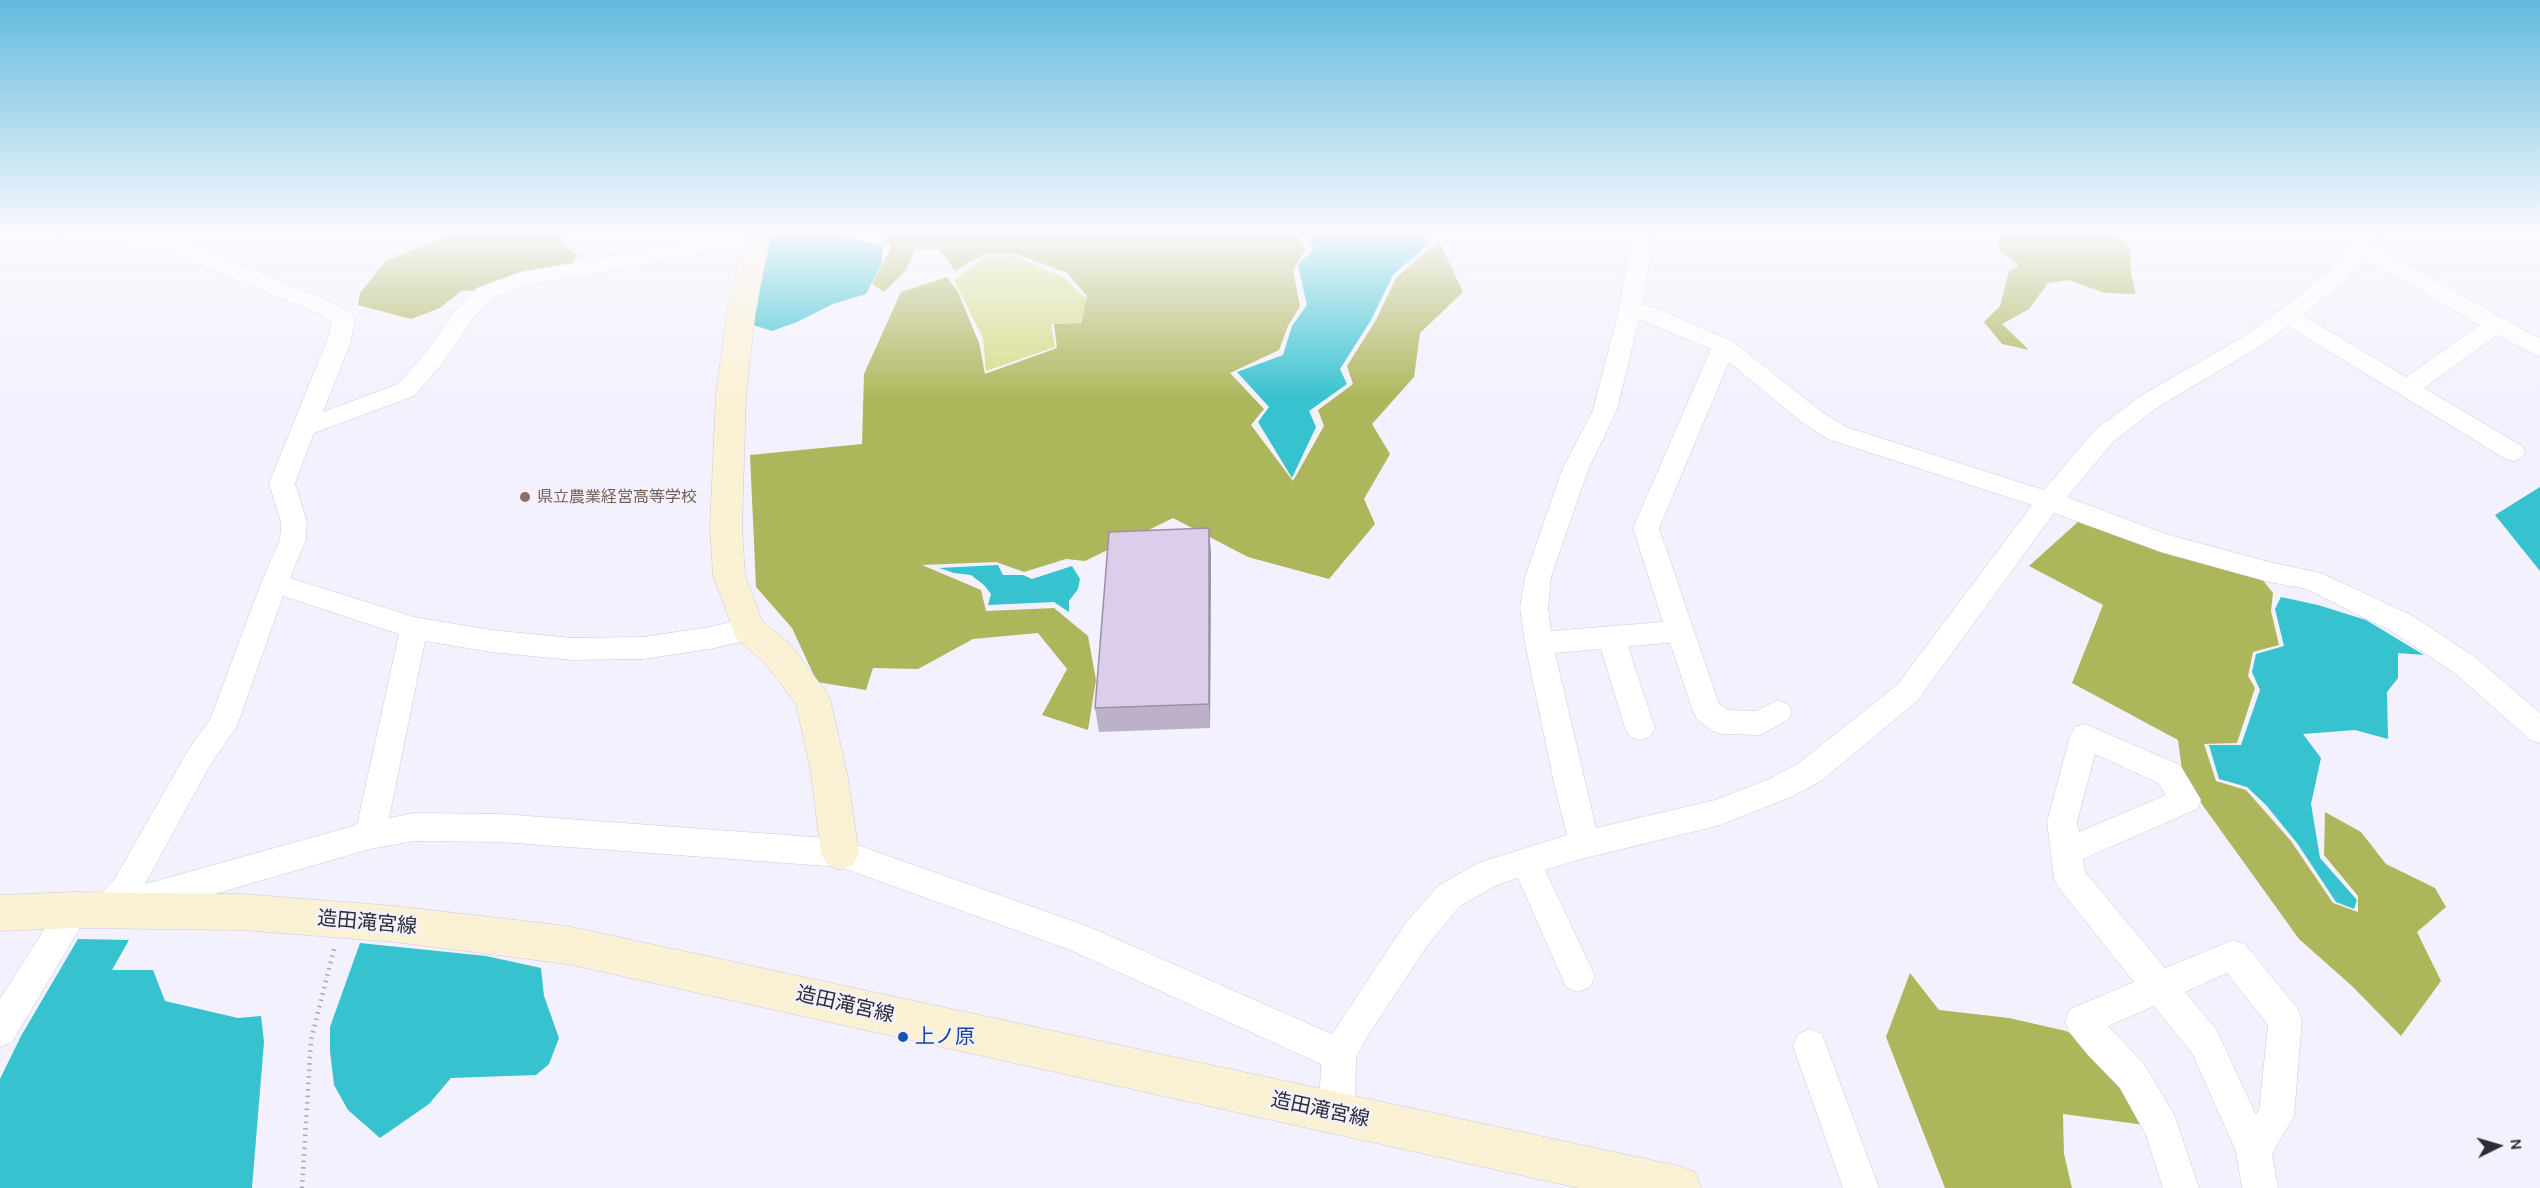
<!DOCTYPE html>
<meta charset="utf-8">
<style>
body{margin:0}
#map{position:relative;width:2540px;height:1188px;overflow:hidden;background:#f3f1fd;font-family:Karla,sans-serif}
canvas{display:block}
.north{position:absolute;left:2468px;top:1116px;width:60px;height:60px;-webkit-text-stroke:4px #f3f1fd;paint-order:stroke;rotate:85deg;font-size:16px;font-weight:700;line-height:24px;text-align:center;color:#2d2b36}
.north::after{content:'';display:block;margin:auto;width:21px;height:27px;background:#2d2b36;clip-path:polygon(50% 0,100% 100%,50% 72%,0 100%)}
</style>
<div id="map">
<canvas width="2540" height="1188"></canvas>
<div class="north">N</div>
</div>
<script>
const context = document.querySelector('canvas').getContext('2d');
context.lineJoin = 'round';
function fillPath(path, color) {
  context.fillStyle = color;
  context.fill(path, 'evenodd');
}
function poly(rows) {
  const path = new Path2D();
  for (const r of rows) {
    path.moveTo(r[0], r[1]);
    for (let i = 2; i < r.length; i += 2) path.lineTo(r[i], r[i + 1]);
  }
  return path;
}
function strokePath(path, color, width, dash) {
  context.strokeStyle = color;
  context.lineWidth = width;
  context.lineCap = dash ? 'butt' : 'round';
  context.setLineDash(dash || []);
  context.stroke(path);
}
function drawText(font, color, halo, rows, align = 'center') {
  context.font = font + ' Karla,"Noto Sans JP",sans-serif';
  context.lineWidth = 4.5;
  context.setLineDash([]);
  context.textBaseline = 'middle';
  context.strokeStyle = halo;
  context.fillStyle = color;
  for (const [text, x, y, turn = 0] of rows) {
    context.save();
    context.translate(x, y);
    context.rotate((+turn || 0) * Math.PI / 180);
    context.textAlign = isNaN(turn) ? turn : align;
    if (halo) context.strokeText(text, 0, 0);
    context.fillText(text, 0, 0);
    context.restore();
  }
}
fillPath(poly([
 [1015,256,1064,278,1087,299,1080,323,1051,324,1055,347,986,371,983,338,954,280,985,257]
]), '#d4dc83');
fillPath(poly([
 [451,234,562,234,562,244,577,255,570,266,523,271,480,290,461,291,440,308,411,319,358,305,360,293,386,261],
 [877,234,1299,234,1305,250,1293,270,1300,306,1288,326,1279,350,1230,373,1264,409,1251,425,1293,481,1324,426,1318,410,1353,384,1347,366,1376,320,1396,278,1439,241,1463,292,1420,333,1414,377,1372,424,1390,454,1364,499,1375,524,1329,579,1248,557,1173,518,1085,561,1066,559,1024,572,996,562,922,565,981,590,986,611,1054,608,1088,636,1096,680,1088,730,1042,715,1067,669,1038,633,973,639,918,669,873,668,866,690,817,682,792,628,756,587,750,455,862,444,864,374,901,292,947,277,958,292,979,343,985,374,1057,348,1054,324,1081,323,1087,296,1067,273,1017,254,984,254,955,271,939,249,915,249,906,270,884,292,872,284,892,246],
 [2000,234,2114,234,2130,246,2131,274,2136,294,2105,293,2068,280,2048,283,2029,309,2002,324,2029,350,2002,344,1984,322,2000,306,2009,271,2019,266,1998,249],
 [2079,521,2261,578,2273,593,2271,611,2279,645,2253,652,2248,676,2255,688,2237,743,2204,744,2216,781,2246,790,2291,841,2333,903,2358,912,2358,896,2324,855,2325,812,2361,832,2386,864,2435,888,2446,907,2417,932,2441,981,2401,1036,2352,986,2299,939,2183,778,2178,740,2072,683,2103,605,2029,566],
 [1910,973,1939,1010,2009,1018,2066,1031,2096,1047,2152,1126,2063,1114,2064,1154,2072,1188,1945,1188,1886,1037]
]), '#aeb65b');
fillPath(poly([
 [771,234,827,234,883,245,882,263,866,294,833,304,797,322,772,331,753,325,758,303,759,274],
 [1304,234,1422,234,1429,243,1393,275,1371,320,1340,369,1347,384,1309,411,1316,427,1292,478,1258,422,1269,407,1237,372,1283,355,1292,326,1307,305,1298,265,1314,249],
 [2540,487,2540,571,2495,515],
 [998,565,1003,575,1023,575,1032,579,1072,566,1080,579,1078,589,1069,601,1069,612,1054,602,988,605,991,594,984,585,971,575,954,573,939,568],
 [2281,597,2318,605,2366,620,2424,655,2398,653,2398,678,2387,692,2388,739,2355,730,2303,734,2321,758,2311,804,2320,858,2357,900,2354,909,2336,902,2297,843,2266,805,2247,787,2219,779,2209,745,2241,745,2260,690,2252,672,2256,654,2284,646,2275,609],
 [78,939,129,940,112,970,153,970,165,1001,238,1018,261,1016,264,1042,252,1188,0,1188,0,1079,21,1036],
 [360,943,486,956,541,968,544,996,559,1038,549,1064,536,1075,451,1078,429,1104,380,1138,348,1110,334,1085,330,1051,330,1027]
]), '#36c2cf');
const street = poly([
 [58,234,128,234,174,240,198,247,338,305,352,314,355,319,351,341,323,412,398,384,426,352,459,306,477,288,521,272,741,234,764,234,767,238,764,243,756,245,526,285,493,298,475,316,442,364,414,396,314,433,295,483,307,522,306,540,290,578,414,617,491,630,572,638,643,637,710,627,748,618,758,621,762,629,758,637,748,640,710,649,643,659,572,660,491,652,425,641,389,818,414,813,501,814,840,839,1087,926,1332,1034,1405,924,1438,886,1478,863,1567,835,1555,788,1525,643,1520,608,1525,577,1562,470,1593,410,1619,310,1632,234,1654,234,1642,305,1658,309,1732,341,1822,412,1846,427,2044,490,2095,430,2142,395,2238,340,2279,311,2330,271,2359,234,2381,234,2372,245,2540,339,2540,357,2497,335,2424,388,2522,446,2525,452,2522,458,2513,461,2504,458,2288,326,2254,350,2158,407,2113,442,2067,497,2166,534,2269,562,2321,573,2411,615,2475,657,2540,713,2540,743,2530,740,2455,673,2391,631,2307,589,2269,582,2161,552,2054,513,1917,701,1821,781,1791,797,1717,826,1585,858,1545,870,1595,976,1590,987,1578,992,1566,987,1518,878,1497,885,1460,906,1427,946,1367,1037,1356,1057,1355,1114,1349,1126,1337,1132,1325,1126,1319,1114,1321,1064,1068,949,840,867,501,842,414,841,370,849,131,918,122,914,116,920,105,925,94,920,90,911,12,1042,0,1047,0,999,63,900,74,895,85,900,90,909,94,900,114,880,190,747,210,720,261,583,280,540,281,522,269,483,327,341,332,322,322,315,182,257,164,251,69,241,61,239,58,234],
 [2363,258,2480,325,2406,377,2302,315,2346,281,2363,258],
 [1639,319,1711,349,1633,528,1663,622,1551,631,1548,608,1551,577,1588,470,1617,410,1639,319],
 [1729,362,1804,424,1828,439,2032,505,1897,685,1799,763,1769,779,1715,800,1596,828,1555,653,1601,649,1625,728,1630,737,1640,740,1650,737,1655,728,1628,646,1670,643,1693,711,1697,719,1712,731,1722,734,1760,735,1788,720,1792,712,1788,704,1778,700,1756,711,1728,710,1719,704,1659,528,1729,362],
 [283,596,399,634,357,825,145,884,210,765,237,726,283,596],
 [2085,724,2180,765,2201,800,2197,809,2083,859,2085,872,2165,968,2233,940,2245,944,2297,1008,2302,1020,2294,1116,2272,1154,2278,1188,2242,1188,2236,1151,2192,1053,2154,1006,2108,1026,2144,1064,2174,1114,2199,1188,2163,1188,2146,1135,2120,1088,2088,1055,2070,1033,2065,1021,2070,1009,2134,982,2059,888,2054,878,2047,822,2070,736,2075,727,2085,724],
 [2095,754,2158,783,2166,795,2079,832,2077,822,2095,754],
 [2227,973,2268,1025,2259,1111,2256,1115,2216,1029,2185,992,2227,973],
 [1810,1029,1822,1034,1879,1188,1843,1188,1793,1046,1798,1034,1810,1029]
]);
const secondary = poly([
 [745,234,771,234,756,307,746,394,742,527,745,575,762,621,790,644,824,689,830,699,847,773,859,853,853,865,840,870,827,865,821,853,811,773,796,704,766,664,736,638,713,575,710,527,716,394,728,307,745,234],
 [74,892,242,894,395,906,567,926,1679,1166,1695,1172,1701,1188,1579,1188,567,964,395,942,242,930,74,928,0,931,0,895,74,892]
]);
strokePath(street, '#cbc6e2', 1);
strokePath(secondary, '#cbc6e2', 1);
strokePath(poly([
 [302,1188,311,1040,334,949]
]), '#aaa8b3', 4.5, [1.5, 5]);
fillPath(street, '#fff');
fillPath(secondary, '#fbf1d5');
fillPath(poly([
 [1211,553,1210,728,1099,732,1095,708]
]), '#bdb1c9');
fillPath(poly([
 [1209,528,1211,553,1210,728,1209,704]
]), '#9a90a4');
const building = poly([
 [1209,528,1209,704,1095,708,1109,532,1209,528]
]);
fillPath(building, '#dcceea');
strokePath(building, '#9a90a4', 1.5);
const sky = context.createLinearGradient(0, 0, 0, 400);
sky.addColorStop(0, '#61bade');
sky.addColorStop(0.58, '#faf9fe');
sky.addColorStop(1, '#faf9fe00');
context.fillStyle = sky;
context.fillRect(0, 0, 2540, 400);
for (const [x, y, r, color] of [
 [525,497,6,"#8d6e63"],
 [903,1037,6,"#1a4fb4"]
]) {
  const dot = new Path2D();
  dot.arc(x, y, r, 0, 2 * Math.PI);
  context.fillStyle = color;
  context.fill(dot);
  strokePath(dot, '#f3f1fd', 2);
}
drawText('16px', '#785e54', '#f3f1fd', [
 ["県立農業経営高等学校",537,497]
], 'left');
drawText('20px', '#2d2b36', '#f3f1fd', [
 ["造田滝宮線",367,923,5],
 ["造田滝宮線",845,1005,13],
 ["造田滝宮線",1320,1110,12]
]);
drawText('20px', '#164399', '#f3f1fd', [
 ["上ノ原",915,1037]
], 'left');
</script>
